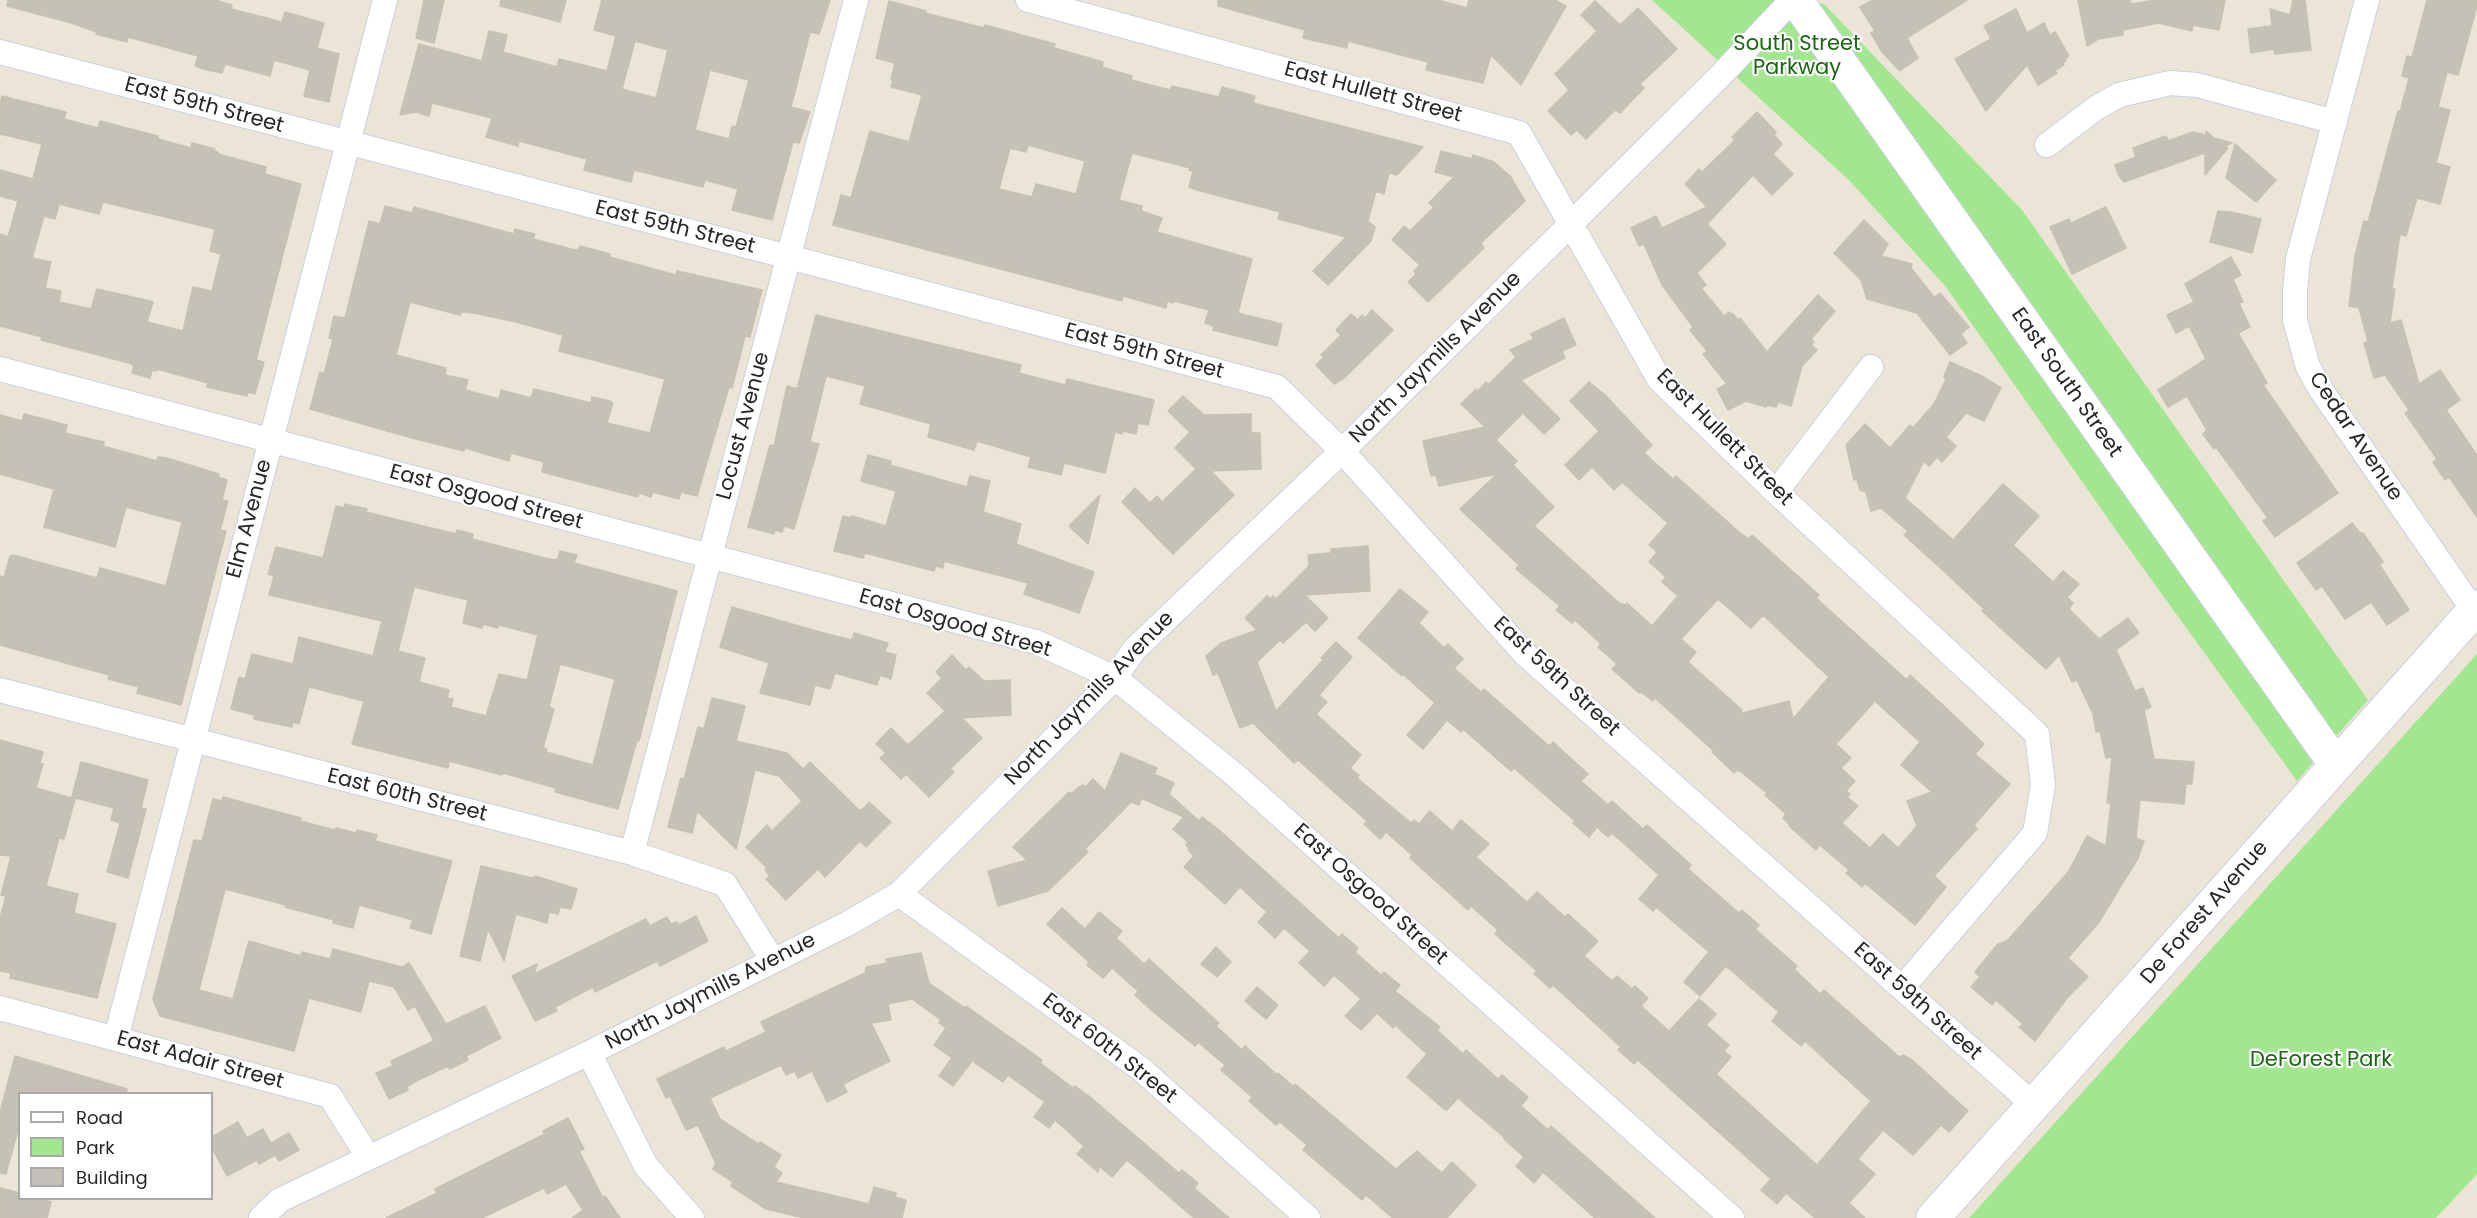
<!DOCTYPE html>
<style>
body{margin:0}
#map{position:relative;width:2477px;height:1218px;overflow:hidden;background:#ebe5d7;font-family:Poppins,sans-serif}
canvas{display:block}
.legend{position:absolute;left:18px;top:1092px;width:195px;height:108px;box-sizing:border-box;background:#fff;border:2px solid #a9a9a9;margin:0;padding:8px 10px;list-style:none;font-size:18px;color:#272727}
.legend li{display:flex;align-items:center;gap:12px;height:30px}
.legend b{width:30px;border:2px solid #a9a9a9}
</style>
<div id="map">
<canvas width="2477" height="1218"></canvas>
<ul class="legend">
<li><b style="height:8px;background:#fff"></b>Road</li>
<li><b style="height:16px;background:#a2e690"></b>Park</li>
<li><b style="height:16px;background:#c6c1b7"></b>Building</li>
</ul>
</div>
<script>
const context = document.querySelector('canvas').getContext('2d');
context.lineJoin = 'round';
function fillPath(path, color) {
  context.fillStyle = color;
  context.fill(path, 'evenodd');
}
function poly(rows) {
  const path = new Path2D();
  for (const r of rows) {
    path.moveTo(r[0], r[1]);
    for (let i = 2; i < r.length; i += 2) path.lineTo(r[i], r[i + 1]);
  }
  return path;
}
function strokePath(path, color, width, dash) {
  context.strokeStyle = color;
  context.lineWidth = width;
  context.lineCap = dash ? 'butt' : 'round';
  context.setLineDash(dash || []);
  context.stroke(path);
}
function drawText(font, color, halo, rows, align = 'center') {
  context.font = font + ' Poppins,sans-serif';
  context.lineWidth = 4.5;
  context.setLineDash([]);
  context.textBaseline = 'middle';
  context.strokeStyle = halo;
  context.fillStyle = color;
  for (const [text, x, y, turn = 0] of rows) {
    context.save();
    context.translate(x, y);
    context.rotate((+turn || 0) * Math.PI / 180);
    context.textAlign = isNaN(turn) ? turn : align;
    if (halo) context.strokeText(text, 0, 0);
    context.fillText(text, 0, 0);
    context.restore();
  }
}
fillPath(poly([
 [1652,0,1806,0,1824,4,2022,210,2368,700,2297,781,2125,543,1946,287,1850,181],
 [2477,654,2477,1174,2436,1218,1969,1218]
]), '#a2e690');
const building = poly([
 [8,0,215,0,232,5,231,9,282,22,285,12,324,23,317,48,339,54,329,102,304,96,310,70,274,60,270,76,225,64,222,73,203,69,195,66,198,56,128,37,127,42,96,34,97,32,68,22,7,6,8,0],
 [424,0,444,0,434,43,416,38,424,0],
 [501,0,566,0,560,22,500,6,501,0],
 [602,0,830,0,819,34,810,32,791,107,810,112,799,143,793,142,772,220,732,210,738,189,705,180,703,187,634,170,631,182,584,170,587,159,519,141,518,146,486,137,492,118,432,103,429,116,416,112,400,115,419,44,482,61,489,31,507,35,503,52,557,67,559,59,607,71,616,36,594,30,602,0],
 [635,41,668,50,656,98,622,89,635,41],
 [710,70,749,80,736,127,732,126,729,139,695,130,710,70],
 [1218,0,1438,0,1467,8,1469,0,1555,0,1566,6,1521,85,1491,55,1483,83,1426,70,1428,62,1348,41,1347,48,1303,38,1305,30,1218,6,1218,0],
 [1873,0,1967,0,1907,38,1918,58,1900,71,1882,52,1871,33,1875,31,1860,7,1873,0],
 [2078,0,2130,0,2131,4,2155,0,2225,0,2219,30,2193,25,2192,31,2159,23,2123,30,2123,35,2098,39,2087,46,2078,0],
 [2293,0,2305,0,2311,50,2275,54,2274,49,2251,53,2248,29,2272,26,2270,9,2290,15,2293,0],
 [2427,0,2477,0,2477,6,2458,75,2447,72,2438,107,2450,110,2436,163,2450,167,2440,204,2417,198,2406,236,2400,234,2392,289,2395,289,2390,323,2401,320,2419,384,2440,370,2460,400,2446,410,2477,455,2477,517,2449,477,2445,480,2433,462,2437,459,2405,413,2409,410,2385,375,2374,378,2364,343,2368,342,2359,308,2349,306,2355,256,2364,221,2368,222,2398,111,2400,112,2409,78,2402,76,2407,56,2412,57,2427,0],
 [889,1,926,11,925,13,984,28,985,25,1055,44,1054,48,1103,62,1102,67,1132,76,1131,80,1170,90,1172,86,1219,97,1222,87,1255,96,1253,103,1423,147,1397,175,1389,173,1384,194,1376,191,1368,221,1375,227,1371,241,1328,285,1313,271,1346,237,1278,219,1280,212,1197,190,1189,187,1193,171,1189,170,1190,168,1132,153,1119,200,1142,206,1141,211,1162,218,1157,232,1252,259,1238,313,1282,324,1277,346,1213,330,1214,326,1205,323,1209,310,1174,301,1173,303,1167,301,1166,308,1123,296,1122,301,833,225,841,195,851,198,870,131,909,142,922,95,891,87,893,81,891,80,895,63,876,58,889,1],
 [1028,145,1085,161,1076,194,1036,184,1032,197,999,189,1010,148,1026,152,1028,145],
 [1595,1,1620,25,1638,8,1677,49,1640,84,1644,88,1620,113,1615,110,1586,139,1577,130,1571,135,1548,111,1569,90,1555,74,1597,31,1581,15,1595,1],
 [2016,9,2027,33,2044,23,2050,35,2055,32,2069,56,2065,59,2066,61,2063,63,2064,65,2055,71,2057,73,2038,85,2027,65,1986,111,1955,59,1991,39,1984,26,2016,9],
 [2,96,66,112,64,119,98,128,100,121,158,136,158,139,191,148,192,143,215,149,214,151,218,152,218,154,266,167,265,174,301,184,256,360,264,362,255,394,248,392,247,396,207,387,208,383,157,369,157,371,152,370,150,378,132,373,134,365,129,363,41,340,42,337,0,326,0,234,8,237,18,201,0,196,0,170,33,179,42,144,0,134,0,105,2,96],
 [103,202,215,229,210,251,221,254,212,291,193,287,183,331,147,322,153,302,150,301,97,289,91,309,59,302,61,291,45,288,51,262,32,258,44,216,55,219,59,204,99,214,103,202],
 [1757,112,1776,132,1774,135,1782,144,1773,154,1793,174,1772,195,1753,175,1707,224,1726,244,1697,273,1706,285,1701,288,1724,316,1729,312,1731,315,1732,313,1738,320,1740,318,1767,352,1818,295,1835,311,1811,339,1814,342,1811,345,1817,350,1802,366,1791,406,1778,402,1776,407,1767,405,1766,407,1746,401,1728,410,1717,389,1727,384,1703,354,1707,351,1690,330,1693,327,1662,285,1644,244,1639,246,1631,228,1656,216,1662,228,1707,207,1685,184,1699,169,1702,172,1735,140,1732,137,1757,112],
 [2206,131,2214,138,2232,143,2225,146,2228,148,2205,175,2205,153,2124,182,2119,176,2115,165,2136,157,2133,148,2166,136,2168,141,2193,132,2206,135,2206,131],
 [2235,144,2276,180,2256,202,2226,178,2235,144],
 [1441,151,1472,159,1473,155,1494,162,1510,176,1525,201,1481,243,1484,248,1428,302,1408,282,1416,274,1414,271,1420,265,1392,240,1404,226,1410,231,1434,207,1429,203,1454,177,1435,172,1441,151],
 [385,206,412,213,414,207,514,234,515,229,535,234,533,239,575,250,579,249,580,246,610,254,609,257,676,275,677,271,762,290,750,337,745,336,732,388,729,387,697,496,681,492,679,499,653,492,651,497,639,493,638,497,542,472,544,462,511,453,509,461,465,448,464,451,412,438,310,409,320,372,324,374,333,339,329,338,334,316,345,318,369,221,380,224,385,206],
 [410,302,460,315,461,312,474,313,516,322,563,335,559,351,665,379,650,433,607,423,613,403,610,401,592,397,591,403,534,389,531,398,501,390,499,399,465,390,468,380,445,375,446,368,396,355,410,302],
 [2106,207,2126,248,2072,274,2050,227,2069,219,2071,223,2106,207],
 [2218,211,2231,212,2261,219,2252,253,2210,242,2218,211],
 [1864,220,1888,244,1881,256,1912,264,1911,268,1934,297,1940,293,1969,327,1961,334,1967,343,1950,355,1917,313,1867,299,1861,280,1834,253,1864,220],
 [2231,257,2241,275,2233,279,2243,302,2239,303,2250,327,2238,333,2267,383,2263,385,2338,493,2275,537,2263,521,2268,518,2216,447,2214,449,2203,434,2207,430,2187,396,2168,407,2158,390,2206,359,2189,326,2176,333,2167,315,2194,302,2185,284,2231,257],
 [1372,310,1393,330,1344,378,1334,384,1316,365,1324,357,1321,355,1341,335,1336,330,1351,314,1358,320,1362,315,1365,318,1372,310],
 [816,315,1021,365,1019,373,1065,385,1067,379,1154,400,1148,425,1138,423,1136,434,1123,431,1122,434,1115,432,1105,473,1064,463,1061,475,1028,467,1031,457,977,441,974,450,928,437,931,424,860,404,865,386,826,376,810,442,819,444,794,529,784,526,782,532,775,530,774,534,748,527,770,445,774,446,787,386,797,389,816,315],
 [1564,318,1576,345,1562,351,1565,358,1521,380,1560,419,1544,434,1523,413,1496,440,1517,461,1513,465,1554,507,1534,526,1619,603,1625,605,1627,603,1652,626,1678,596,1662,582,1666,577,1649,562,1657,552,1649,545,1668,523,1622,482,1614,490,1592,467,1579,480,1565,465,1599,431,1570,401,1589,382,1604,394,1652,445,1644,453,1673,479,1676,476,1739,532,1749,539,1752,535,1819,595,1816,598,1907,680,1910,675,1945,707,1984,744,1975,754,2010,784,1974,825,1977,829,1934,876,1946,887,1915,925,1865,883,1862,887,1846,873,1849,870,1820,845,1816,850,1789,826,1790,825,1783,818,1786,814,1765,795,1767,793,1741,772,1737,770,1734,773,1712,752,1714,751,1655,698,1653,701,1641,692,1639,693,1612,669,1617,664,1598,647,1601,644,1575,620,1572,623,1556,610,1560,606,1516,569,1519,565,1460,509,1497,474,1439,486,1436,475,1431,476,1423,441,1485,427,1461,404,1476,389,1478,391,1486,382,1488,385,1516,357,1510,350,1534,339,1531,334,1564,318],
 [1718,599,1751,628,1763,615,1829,677,1793,719,1789,701,1739,714,1742,710,1688,662,1696,652,1681,639,1718,599],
 [1875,701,1920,742,1901,765,1932,792,1907,801,1917,826,1898,848,1883,834,1870,848,1842,823,1858,806,1847,797,1850,794,1846,791,1855,781,1841,768,1851,758,1836,744,1875,701],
 [1950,362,1982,376,2001,388,1984,421,1966,413,1946,437,1956,446,1942,462,1937,457,1929,466,1924,461,1905,498,1953,540,2003,484,2039,516,2013,545,2053,582,2063,571,2079,584,2067,597,2073,603,2069,609,2099,639,2128,618,2139,633,2116,650,2135,691,2143,688,2151,707,2144,710,2154,759,2194,762,2192,784,2186,784,2184,804,2140,800,2136,838,2144,841,2138,858,2099,922,2068,958,2088,977,2067,998,2035,1041,2019,1027,2023,1024,1996,1000,1992,1005,1971,987,1980,977,1975,972,1997,945,2008,940,2069,871,2087,836,2106,846,2111,803,2107,803,2112,757,2106,758,2100,731,2096,732,2093,714,2077,680,2072,682,2059,655,2046,669,1982,611,1984,609,1946,573,1904,535,1908,531,1881,508,1871,511,1866,492,1860,490,1857,479,1854,480,1846,445,1865,424,1890,448,1910,425,1913,428,1934,404,1946,379,1944,376,1950,362],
 [1183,396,1204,415,1251,414,1251,433,1260,433,1261,469,1211,471,1234,495,1173,554,1122,502,1135,488,1150,503,1157,496,1162,502,1196,469,1175,448,1190,432,1168,411,1183,396],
 [24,414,67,425,65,433,104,442,103,446,157,461,158,457,167,458,219,474,218,477,227,480,222,500,228,501,220,530,226,531,181,705,137,693,139,687,108,679,109,675,0,645,0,576,4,577,10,556,13,555,97,578,100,568,166,586,182,522,126,507,115,547,44,527,54,489,0,474,0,415,22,421,24,414],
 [868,455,891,461,890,465,967,487,970,476,990,481,983,512,1021,524,1016,544,1094,572,1079,613,1024,594,1028,583,944,561,943,568,936,566,934,571,865,553,863,558,834,551,843,516,851,518,852,516,886,526,896,491,861,481,868,455],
 [1100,495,1088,544,1069,526,1100,495],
 [345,504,367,509,366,512,456,534,457,530,473,534,472,539,549,559,557,560,560,551,577,555,574,563,677,591,639,741,637,740,618,809,555,792,556,788,503,773,502,775,449,761,448,768,352,744,364,701,309,687,299,724,293,722,292,727,254,719,255,715,231,709,239,677,245,679,252,654,293,664,299,637,373,656,382,621,269,595,274,576,268,574,276,547,323,558,336,506,344,508,345,504],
 [414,587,468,600,463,623,482,628,483,624,498,628,499,625,538,635,527,680,499,674,486,716,451,707,453,699,447,698,449,690,419,682,425,658,398,651,414,587],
 [560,664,615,679,593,765,546,752,547,749,543,748,554,709,549,707,560,664],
 [2352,523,2361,534,2363,533,2383,562,2379,564,2409,610,2387,625,2371,602,2345,619,2322,586,2316,590,2297,563,2352,523],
 [1368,546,1370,591,1305,595,1328,618,1315,631,1306,622,1283,643,1280,640,1257,662,1276,711,1323,660,1321,658,1336,642,1352,657,1319,695,1327,702,1316,714,1361,755,1350,768,1359,775,1357,778,1411,823,1414,820,1419,824,1430,811,1452,831,1461,820,1489,844,1476,857,1527,902,1537,892,1565,917,1568,914,1598,941,1584,956,1612,981,1617,976,1632,989,1635,986,1648,998,1641,1006,1669,1031,1699,999,1716,1014,1706,1025,1729,1045,1724,1051,1731,1057,1716,1074,1817,1165,1871,1101,1805,1041,1801,1046,1772,1021,1779,1012,1726,966,1700,996,1684,982,1709,952,1656,907,1653,911,1639,899,1659,875,1612,833,1608,837,1597,827,1589,837,1573,823,1575,821,1514,768,1511,771,1463,729,1461,732,1447,720,1423,749,1407,735,1435,703,1403,674,1402,676,1358,638,1400,589,1428,612,1419,623,1444,648,1448,644,1463,659,1454,668,1481,692,1484,689,1549,746,1553,742,1588,774,1581,781,1608,805,1612,801,1643,829,1647,825,1691,865,1688,869,1739,913,1742,910,1759,925,1755,929,1797,966,1794,969,1820,994,1824,990,1897,1055,1900,1057,1903,1055,1912,1060,1968,1111,1949,1132,1941,1125,1913,1155,1883,1130,1858,1159,1875,1174,1849,1203,1865,1218,1815,1218,1786,1193,1777,1204,1761,1190,1771,1179,1638,1060,1634,1064,1618,1050,1621,1047,1553,985,1550,988,1534,974,1537,971,1495,934,1498,930,1471,906,1468,910,1410,858,1412,855,1386,832,1380,839,1364,824,1367,821,1298,760,1294,763,1253,723,1240,728,1218,673,1213,675,1206,656,1221,643,1257,630,1245,618,1267,596,1271,599,1273,596,1276,599,1309,566,1308,555,1331,553,1331,549,1368,546],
 [732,607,827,634,852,640,854,633,888,643,885,652,896,655,891,679,880,675,877,685,835,673,830,689,815,685,810,705,760,693,769,663,720,647,732,607],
 [952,655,966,670,969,667,984,681,1010,680,1011,715,962,718,982,738,950,769,954,772,929,797,906,774,901,779,880,758,886,753,876,744,891,728,908,745,945,711,927,693,942,678,936,672,952,655],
 [712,698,745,706,736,741,787,753,803,769,810,762,859,810,862,810,869,802,891,822,866,847,860,841,825,877,818,869,786,900,766,879,770,876,765,870,767,868,746,847,767,825,772,831,802,801,779,776,755,770,736,849,697,811,692,833,668,827,681,778,684,779,698,727,704,729,712,698],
 [0,740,43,752,40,763,43,764,36,788,75,799,64,839,59,838,46,886,78,894,74,913,116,924,97,998,10,978,11,973,0,971,0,918,6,896,1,895,11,856,0,855,0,740],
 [1121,753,1157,768,1154,774,1174,783,1169,794,1199,821,1202,817,1219,830,1339,938,1342,934,1358,948,1355,952,1381,975,1384,972,1400,985,1395,991,1440,1027,1437,1030,1463,1054,1466,1050,1498,1079,1502,1075,1528,1097,1521,1106,1548,1130,1551,1126,1655,1218,1595,1218,1543,1172,1534,1183,1516,1166,1524,1157,1504,1139,1505,1138,1458,1098,1447,1110,1444,1109,1407,1077,1427,1054,1395,1025,1393,1028,1377,1013,1361,1030,1345,1016,1361,999,1334,975,1324,986,1299,963,1310,951,1284,928,1275,938,1258,922,1267,912,1240,887,1225,904,1184,867,1194,856,1188,850,1189,848,1186,845,1188,842,1173,829,1184,817,1141,798,1139,805,1131,802,1085,849,1088,852,1048,891,998,906,988,871,1027,860,1013,847,1069,792,1071,794,1079,787,1083,785,1085,787,1093,779,1105,791,1121,753],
 [81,762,148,780,141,808,146,809,128,878,107,872,120,823,111,820,114,808,72,797,81,762],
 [223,797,301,818,300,821,335,830,336,828,356,833,357,830,377,835,375,841,452,861,431,934,410,928,413,920,359,905,353,928,333,923,334,920,285,907,286,905,225,889,199,990,233,999,249,941,301,956,302,952,330,959,333,949,402,967,409,963,446,1024,485,1006,501,1038,466,1056,468,1060,450,1069,448,1066,416,1081,407,1087,408,1090,389,1099,376,1073,393,1066,391,1061,434,1041,415,1006,408,1010,394,987,369,981,361,1012,309,998,294,1051,160,1016,153,999,194,840,202,841,213,799,222,801,223,797],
 [481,866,532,878,535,876,577,889,571,909,560,907,558,914,549,912,547,923,516,914,504,961,488,929,480,961,460,956,481,866],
 [1062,908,1085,929,1099,912,1122,931,1116,938,1144,964,1149,959,1219,1023,1216,1026,1242,1050,1245,1046,1277,1075,1278,1073,1294,1087,1295,1084,1396,1169,1417,1151,1442,1173,1452,1162,1476,1185,1447,1218,1393,1218,1366,1195,1362,1200,1303,1150,1307,1145,1280,1122,1276,1125,1249,1101,1252,1097,1221,1070,1225,1065,1198,1042,1195,1046,1151,1010,1135,995,1138,991,1112,968,1103,978,1087,965,1089,962,1047,924,1062,908],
 [696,916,708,941,660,966,657,961,595,992,593,987,555,1007,557,1011,535,1021,512,976,537,964,534,974,646,919,650,926,667,917,671,924,677,922,679,925,696,916],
 [1216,947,1231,962,1217,977,1201,964,1216,947],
 [921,953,929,983,965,1008,966,1006,1042,1060,1040,1063,1073,1088,1075,1086,1090,1097,1179,1173,1182,1170,1198,1183,1194,1188,1229,1218,1194,1218,1127,1160,1112,1177,1099,1166,1098,1172,1077,1154,1084,1146,1055,1120,1049,1128,1034,1117,1045,1102,1008,1075,1003,1082,972,1061,953,1086,939,1076,952,1058,934,1045,946,1028,939,1023,941,1020,912,999,888,1004,891,1020,871,1023,890,1061,843,1084,847,1092,827,1102,812,1071,798,1078,795,1071,786,1075,781,1065,710,1098,720,1119,758,1144,760,1142,781,1155,774,1167,782,1173,776,1182,869,1204,874,1187,896,1193,895,1197,906,1200,902,1218,804,1218,766,1209,731,1186,733,1182,713,1169,716,1164,698,1125,686,1130,670,1096,666,1098,657,1079,724,1047,726,1051,766,1032,761,1022,865,973,866,967,887,963,886,959,921,953],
 [1257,987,1278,1005,1266,1019,1245,1001,1257,987],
 [15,1056,127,1089,126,1094,20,1094,20,1122,6,1174,0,1173,0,1112,15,1056],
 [568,1118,584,1149,579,1151,603,1198,605,1196,620,1218,572,1218,583,1210,566,1184,547,1194,544,1188,482,1218,386,1218,437,1193,435,1189,545,1134,543,1131,568,1118],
 [238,1122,247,1138,263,1129,271,1143,289,1133,299,1150,279,1161,275,1155,259,1164,257,1160,227,1176,212,1148,212,1137,238,1122],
 [0,1188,20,1193,20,1198,39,1198,51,1202,47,1218,0,1218,0,1188]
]);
fillPath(building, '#c6c1b7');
strokePath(building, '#c6c1b1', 1.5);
const street = poly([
 [1028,0,1519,133,1659,379,1776,492,2037,734,2043,785,2035,833,1902,988],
 [2367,0,2298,259,2295,291,2295,320,2308,367,2321,390,2474,611],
 [0,52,789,257,1277,387,1342,451,1526,655,2035,1106],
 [2047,145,2096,108,2119,95,2170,83,2197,85,2335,122],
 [0,369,1036,642,1115,678,1235,775,1732,1218],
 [1776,492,1871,367],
 [0,690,632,853,725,884,773,961],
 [632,853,856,0],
 [899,894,1141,1069,1308,1218],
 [0,1008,330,1096,368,1157],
 [116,1038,385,0],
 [589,1053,646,1166,692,1218],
 [261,1218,280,1200,589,1053,847,924,899,894,1115,678,1134,650,1342,451,1721,75,1792,0]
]);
const secondary = poly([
 [1796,0,2336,765],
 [1933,1218,2477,607]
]);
strokePath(street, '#cdcee2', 26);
strokePath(secondary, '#cdcee2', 35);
strokePath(street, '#fff', 24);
strokePath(secondary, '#fff', 33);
drawText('21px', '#1c6615', '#fff', [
 ["South Street",1797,45],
 ["Parkway",1797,69],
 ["DeForest Park",2321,1061]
]);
drawText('21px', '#272727', '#fff', [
 ["East Hullett Street",1373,93,15],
 ["East 59th Street",204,106,15],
 ["East 59th Street",675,228,14],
 ["East 59th Street",1144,352,15],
 ["North Jaymills Avenue",1436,358,-45],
 ["East South Street",2066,383,55],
 ["Locust Avenue",744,426,-75],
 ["Cedar Avenue",2355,437,56],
 ["East Hullett Street",1724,438,45],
 ["East Osgood Street",486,498,15],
 ["Elm Avenue",250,519,-75],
 ["East Osgood Street",955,624,16],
 ["East 59th Street",1556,677,43],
 ["North Jaymills Avenue",1090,699,-46],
 ["East 60th Street",407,796,14],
 ["East Osgood Street",1370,895,42],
 ["De Forest Avenue",2205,913,-49],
 ["North Jaymills Avenue",711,992,-27],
 ["East 59th Street",1917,1002,42],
 ["East 60th Street",1109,1049,38],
 ["East Adair Street",200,1061,15]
]);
</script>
